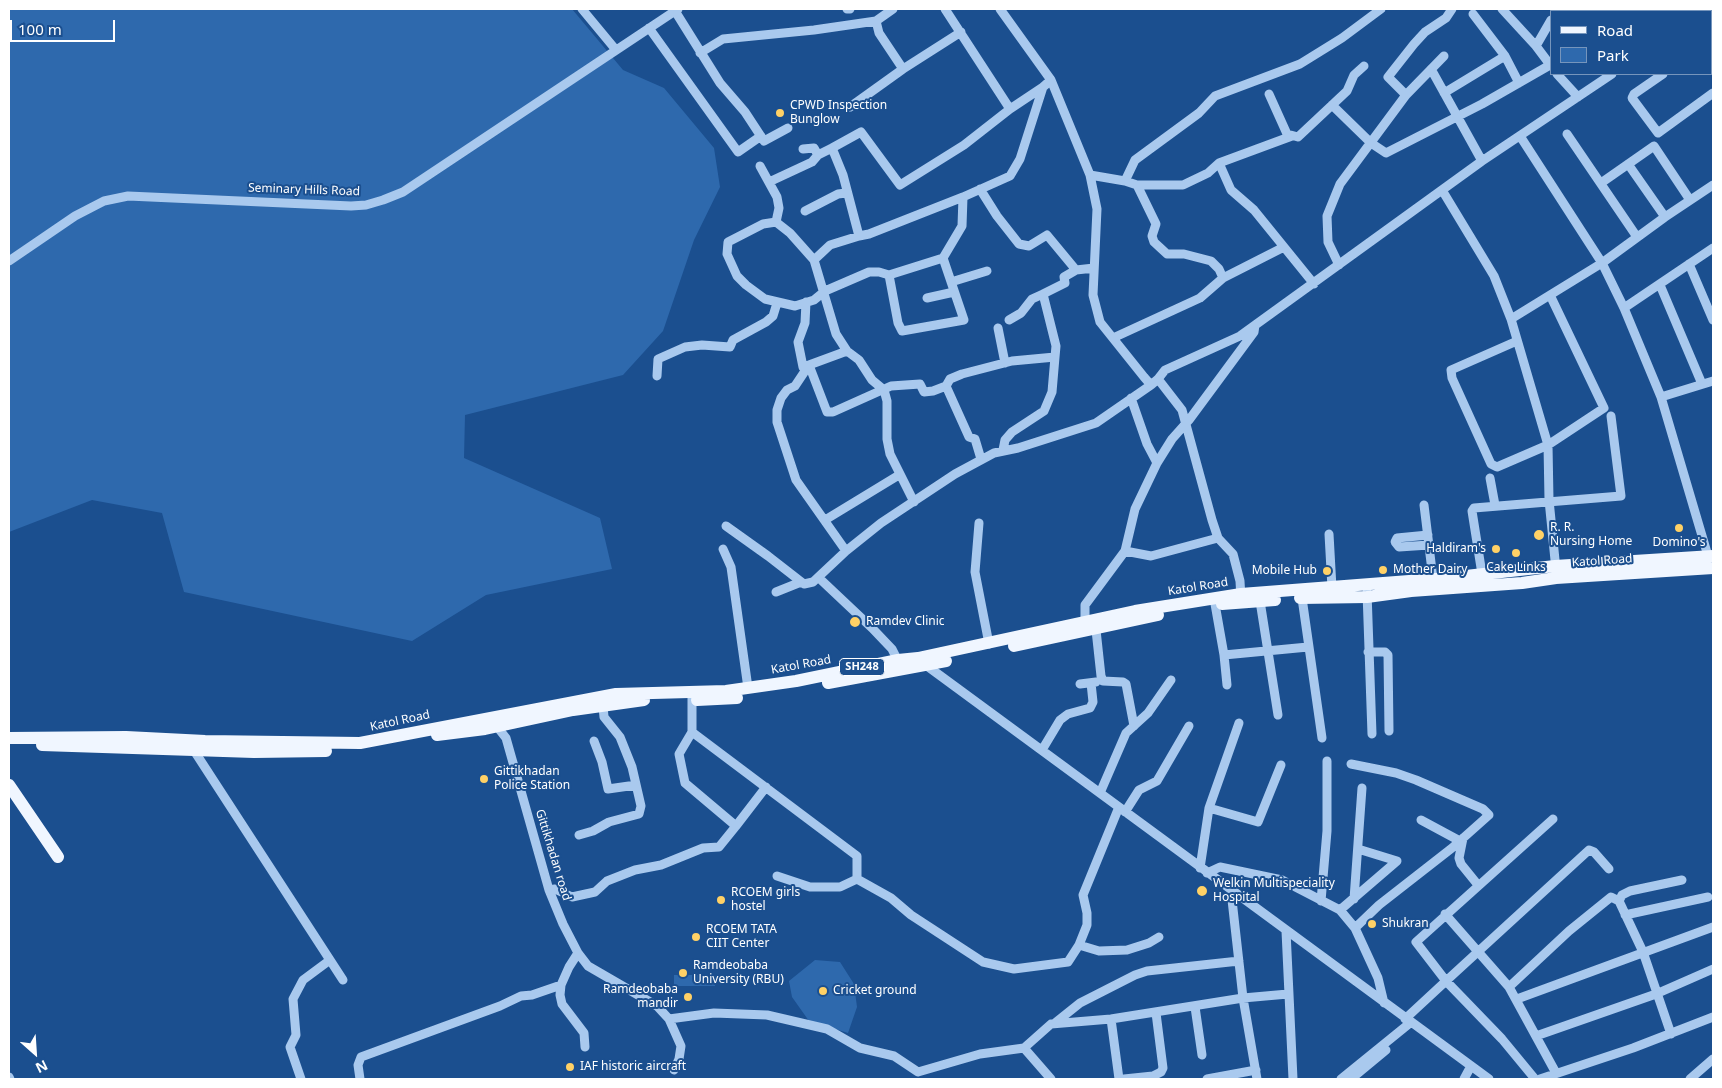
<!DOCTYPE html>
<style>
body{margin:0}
#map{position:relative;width:1722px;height:1088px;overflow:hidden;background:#1b4f8f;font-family:"Noto Sans",sans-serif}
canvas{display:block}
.frame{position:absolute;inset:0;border:10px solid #fff;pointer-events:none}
.legend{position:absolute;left:1550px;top:10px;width:162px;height:65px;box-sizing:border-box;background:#1b4f8f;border:1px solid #7695bc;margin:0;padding:6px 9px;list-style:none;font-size:15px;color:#fff}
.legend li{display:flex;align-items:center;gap:10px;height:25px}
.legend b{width:25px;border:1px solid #7695bc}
.north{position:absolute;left:10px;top:1028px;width:50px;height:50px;-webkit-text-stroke:4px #1b4f8f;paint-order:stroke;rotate:154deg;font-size:14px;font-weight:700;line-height:20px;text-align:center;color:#fff}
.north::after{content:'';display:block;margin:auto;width:18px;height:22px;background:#fff;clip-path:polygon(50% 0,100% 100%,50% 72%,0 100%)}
.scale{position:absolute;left:10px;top:20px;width:105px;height:22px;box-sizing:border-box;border:2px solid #fff;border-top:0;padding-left:6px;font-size:15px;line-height:18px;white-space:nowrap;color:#fff;-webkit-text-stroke:4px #1b4f8f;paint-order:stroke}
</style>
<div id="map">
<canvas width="1722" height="1088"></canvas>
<div class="frame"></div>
<ul class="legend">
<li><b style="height:6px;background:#f0f6ff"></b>Road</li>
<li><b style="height:14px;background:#2e69ad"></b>Park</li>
</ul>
<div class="north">N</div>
<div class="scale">100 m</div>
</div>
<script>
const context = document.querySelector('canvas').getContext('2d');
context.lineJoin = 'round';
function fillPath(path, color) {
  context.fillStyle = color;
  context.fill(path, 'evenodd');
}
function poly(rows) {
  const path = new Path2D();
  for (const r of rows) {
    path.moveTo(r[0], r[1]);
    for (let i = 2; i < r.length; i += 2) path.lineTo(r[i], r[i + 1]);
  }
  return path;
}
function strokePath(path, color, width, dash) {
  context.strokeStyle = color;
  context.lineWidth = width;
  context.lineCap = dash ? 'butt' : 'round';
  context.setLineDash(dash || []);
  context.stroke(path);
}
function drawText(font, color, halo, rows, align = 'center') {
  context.font = font + ' "Noto Sans",sans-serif';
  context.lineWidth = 4;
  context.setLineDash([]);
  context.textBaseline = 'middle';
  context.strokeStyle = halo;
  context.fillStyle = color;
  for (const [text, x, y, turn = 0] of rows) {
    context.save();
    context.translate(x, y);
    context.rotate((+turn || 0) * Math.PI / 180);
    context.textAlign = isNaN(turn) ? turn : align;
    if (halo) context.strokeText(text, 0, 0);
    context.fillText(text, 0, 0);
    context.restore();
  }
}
fillPath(poly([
 [9,9,572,9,623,70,664,88,714,148,720,187,694,240,663,331,623,375,465,415,464,458,600,518,612,569,486,595,412,641,184,592,162,513,92,500,9,532],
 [815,960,840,962,854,984,857,1007,848,1033,809,1021,792,997,789,981],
 [674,975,716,975,715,986,674,986]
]), '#2e69ad');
strokePath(poly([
 [582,9,616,50],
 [847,9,850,9],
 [893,9,876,21,879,33,903,69,961,32],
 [945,9,1010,109],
 [1000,9,1051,80,1090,175,1097,209,1093,295,1100,322,1144,377,1151,385,1158,379,1182,410,1212,520,1218,538,1233,554,1240,581,1241,599],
 [1502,9,1536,46,1551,66],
 [1601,9,1602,11],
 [675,11,720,83,745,112,764,141,788,128],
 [1556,11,1557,9],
 [1691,11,1693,9],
 [1473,14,1505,56,1519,83],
 [649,28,738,152,761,136],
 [1536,46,1551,20],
 [700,53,723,39,814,30,876,21],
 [1431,69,1482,161],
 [1557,74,1578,97],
 [1663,74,1634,94,1632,98,1658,133,1713,93],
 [1444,93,1505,56],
 [1269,94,1287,134,1298,137,1347,91,1354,75,1364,66],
 [1406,95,1444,56],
 [1332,105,1371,143,1386,153,1482,104,1550,65],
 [850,107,903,69],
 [1567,134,1637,237],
 [1520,136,1602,263,1624,308,1661,397,1708,556,1707,561],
 [803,149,814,148,818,155],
 [1219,163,1231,190,1254,210,1314,284],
 [1628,164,1665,217],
 [760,166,777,197,779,208,776,222,763,224,728,242,727,254,737,276,746,285,765,299,795,306,814,300,825,291,869,272,879,272,889,275,943,258,962,226,963,197,1010,176,1020,159,1043,87,1051,80],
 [1090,175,1125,181,1137,185,1156,224,1152,236,1154,242,1167,254,1184,254,1211,261,1219,269,1223,278,1200,298,1113,338],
 [1125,181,1135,160,1199,113,1215,96,1300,64,1342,38,1381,9],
 [769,182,812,162,818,155,832,148],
 [1601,183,1654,146,1690,200],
 [1137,185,1183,185,1208,173,1219,163,1292,136],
 [980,189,997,216,1019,244,1029,246,1047,235,1076,270],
 [1442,190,1494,276,1511,319],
 [963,197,869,234,859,236,843,175,832,148,861,132,900,185,964,145,1010,109,1043,87],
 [805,211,838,194,846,193],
 [776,222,790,233,814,260,836,334,847,351,859,360,872,380,884,390,887,401,887,439,890,454,914,502],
 [814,260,830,245,859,236],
 [9,261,75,216,104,201,128,196,351,206,366,205,383,200,403,192,678,9],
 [1689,264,1713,320],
 [1339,265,1328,242,1327,216,1340,184,1406,95,1388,77,1414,44,1425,32,1446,18,1452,9],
 [889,275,898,323,902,331,964,320,943,258],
 [1223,278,1284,247],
 [951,282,987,271],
 [1660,285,1702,384],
 [927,298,954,292],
 [806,302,805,323,798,342,803,367,809,365,795,386,787,390,781,398,777,410,777,422,796,480,846,551],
 [1624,308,1713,248],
 [1009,320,1021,313,1032,299,1043,294],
 [998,328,1005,363],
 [1517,341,1451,370,1452,378,1491,464,1497,467,1548,445,1604,408,1550,295],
 [847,351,809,365,827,412,833,412,891,386,920,384,924,392,933,391,946,386,950,379,962,374,1012,361,1055,357,1056,346,1043,294,1065,283,1064,277,1076,270,1094,268],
 [657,376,658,359,685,347,702,345,730,347,733,340,766,322,773,316,777,303],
 [1158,379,1165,370,1240,336,1482,161,1612,74],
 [946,386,969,437,975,439,981,459],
 [1661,397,1713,381],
 [1131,398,1147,444,1157,463],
 [1003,450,1005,440,1012,432,1044,411,1052,392,1055,357],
 [1490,478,1495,505],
 [1424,505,1433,579],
 [825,520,899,475],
 [979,523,975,572,989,644],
 [726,526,768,556,804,584,813,582,846,551,881,523,955,474,994,453,1018,448,1096,423,1151,385],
 [1329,534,1332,588],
 [1428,535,1397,538,1395,542,1399,547,1429,545],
 [723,549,731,567,748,688],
 [1125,551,1151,556,1218,538],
 [1556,570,1549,500,1548,445,1511,319,1602,263,1665,217,1713,185],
 [1482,574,1472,511,1474,508,1621,496,1611,416],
 [819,578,872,628,892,649,899,663],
 [776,592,801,582],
 [1367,592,1372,734],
 [1302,598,1322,738],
 [1260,601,1278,715],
 [1215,604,1224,655],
 [1085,622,1085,605,1125,551,1135,509,1157,463,1172,439,1189,420,1254,332,1255,325],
 [1096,630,1101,676,1103,681,1123,682,1126,684,1134,726],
 [1368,652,1385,652,1388,655,1389,731],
 [923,663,1489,1079],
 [1080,684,1096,682],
 [1227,685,1224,655,1308,647],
 [692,692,692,732,857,856,857,879,840,887,810,887,777,876],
 [495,724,506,738,549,890,563,924,578,953,588,966,657,1006,669,1019,681,1046,679,1059,674,1070],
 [692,732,679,754,685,783,736,826,766,787],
 [594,741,602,762,608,789,636,785],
 [193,749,343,980],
 [1042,750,1060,720,1068,714,1090,708,1093,702,1091,683],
 [1351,764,1396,773,1416,780,1483,809,1489,815,1452,848,1379,905,1355,928],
 [1100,793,1126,733,1148,713,1171,680],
 [1209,808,1239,723],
 [1125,812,1139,790,1157,781,1189,726],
 [1553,819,1416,942,1446,981,1589,850,1594,852,1609,869],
 [1421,820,1460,841],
 [579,835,593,831,609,822,639,814,641,806,632,767,620,737,604,717,603,706],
 [1463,838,1459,858,1461,864,1478,885],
 [1200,868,1209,808,1258,822,1281,765],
 [1207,873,1220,867,1282,880,1340,910,1355,928,1378,978,1384,1003],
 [857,879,891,898,911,915,983,962,1014,969,1068,962,1079,945,1087,925,1087,913,1083,895,1119,807],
 [549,890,555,889,572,897,595,892,607,881,635,870,661,865,703,848,719,847,736,826],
 [1231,891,1243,998,1257,1079],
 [1354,899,1362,788],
 [1321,901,1327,831,1327,761],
 [1619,901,1622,895,1630,891,1682,880],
 [1340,910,1397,861,1358,849],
 [1445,914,1509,987],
 [1625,915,1708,897],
 [1286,931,1293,1079],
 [1079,945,1099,951,1127,950,1149,943,1159,937],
 [578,953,569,967,561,985,560,995,562,1004,584,1033,585,1047],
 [1517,999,1713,927],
 [1195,1007,1202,1055],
 [669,1019,714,1013,767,1015,827,1029,860,1048,894,1056,918,1072,980,1054,1024,1048,1051,1024,1111,1019,1243,998,1288,994],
 [1111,1019,1119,1079],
 [1405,1019,1446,981,1502,1039,1535,1079],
 [1055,1023,1080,1003,1135,975,1147,971,1239,961],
 [1536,1036,1656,994,1713,969],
 [1024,1048,1051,1079],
 [1556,1073,1509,987,1569,931,1611,897,1619,901,1643,952,1671,1034],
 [9,1077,10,1079],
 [301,1079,290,1047,296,1035,293,999,303,980,330,960],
 [360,1079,358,1065,361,1057,500,1006,521,996,532,995,561,985],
 [1124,1079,1153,1076,1161,1072,1163,1068,1156,1013],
 [1207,1079,1256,1070],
 [1341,1079,1410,1023],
 [1351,1079,1386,1050],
 [1464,1079,1471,1066],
 [1540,1079,1633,1048,1713,1017],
 [1690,1079,1713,1059]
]), '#a9c9ee', 9);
strokePath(poly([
 [1300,598,1367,597,1411,591,1522,583,1556,578,1713,568],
 [1222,604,1275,600],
 [1014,646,1158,615],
 [828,683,946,661],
 [697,700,737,698],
 [437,735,485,729,573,710,644,700],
 [9,738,126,737,205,741,360,743,616,694,726,691,796,681,898,660,918,658,1135,611,1241,594,1448,578,1555,566,1713,556],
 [42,745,254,752,326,751],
 [9,785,58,857]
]), '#f0f6ff', 12);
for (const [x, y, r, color] of [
 [780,113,5,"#ffd166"],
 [1679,528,5,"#ffd166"],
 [1539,535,6,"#ffd166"],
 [1496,549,5,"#ffd166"],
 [1516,553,5,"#ffd166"],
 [1383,570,5,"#ffd166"],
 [1327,571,5,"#ffd166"],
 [855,622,6,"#ffd166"],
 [484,779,5,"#ffd166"],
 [1202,891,6,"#ffd166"],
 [721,900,5,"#ffd166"],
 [1372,924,5,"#ffd166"],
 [696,937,5,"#ffd166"],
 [683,973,5,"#ffd166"],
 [823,991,5,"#ffd166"],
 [688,997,5,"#ffd166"],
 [570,1067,5,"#ffd166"]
]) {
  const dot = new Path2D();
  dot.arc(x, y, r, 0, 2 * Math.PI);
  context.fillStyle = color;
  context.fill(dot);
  strokePath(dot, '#1b4f8f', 2);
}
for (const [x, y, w] of [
 [862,667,45]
]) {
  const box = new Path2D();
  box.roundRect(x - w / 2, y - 8.5, w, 17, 4);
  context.fillStyle = '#1b4f8f';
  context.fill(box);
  strokePath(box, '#fff', 1);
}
drawText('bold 11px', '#fff', null, [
 ["SH248",862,667]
]);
drawText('12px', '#fff', '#1b4f8f', [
 ["CPWD Inspection",790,106],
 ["Bunglow",790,120],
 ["R. R.",1550,528],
 ["Nursing Home",1550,542],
 ["Domino's",1679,543,"center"],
 ["Haldiram's",1486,549,"right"],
 ["Cake Links",1516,568,"center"],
 ["Mother Dairy",1393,570],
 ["Mobile Hub",1317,571,"right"],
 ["Ramdev Clinic",866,622],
 ["Gittikhadan",494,772],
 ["Police Station",494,786],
 ["Welkin Multispeciality",1213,884],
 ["Hospital",1213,898],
 ["RCOEM girls",731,893],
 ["hostel",731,907],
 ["Shukran",1382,924],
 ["RCOEM TATA",706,930],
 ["CIIT Center",706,944],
 ["Ramdeobaba",693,966],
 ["University (RBU)",693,980],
 ["Ramdeobaba",678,990,"right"],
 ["mandir",678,1004,"right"],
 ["Cricket ground",833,991],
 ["IAF historic aircraft",580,1067]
], 'left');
drawText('12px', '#fff', '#1b4f8f', [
 ["Seminary Hills Road",304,190,2],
 ["Katol Road",1602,561,-4],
 ["Katol Road",1198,587,-9],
 ["Katol Road",801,665,-10],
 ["Katol Road",400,721,-12],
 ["Gittikhadan road",553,855,73]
]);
</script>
